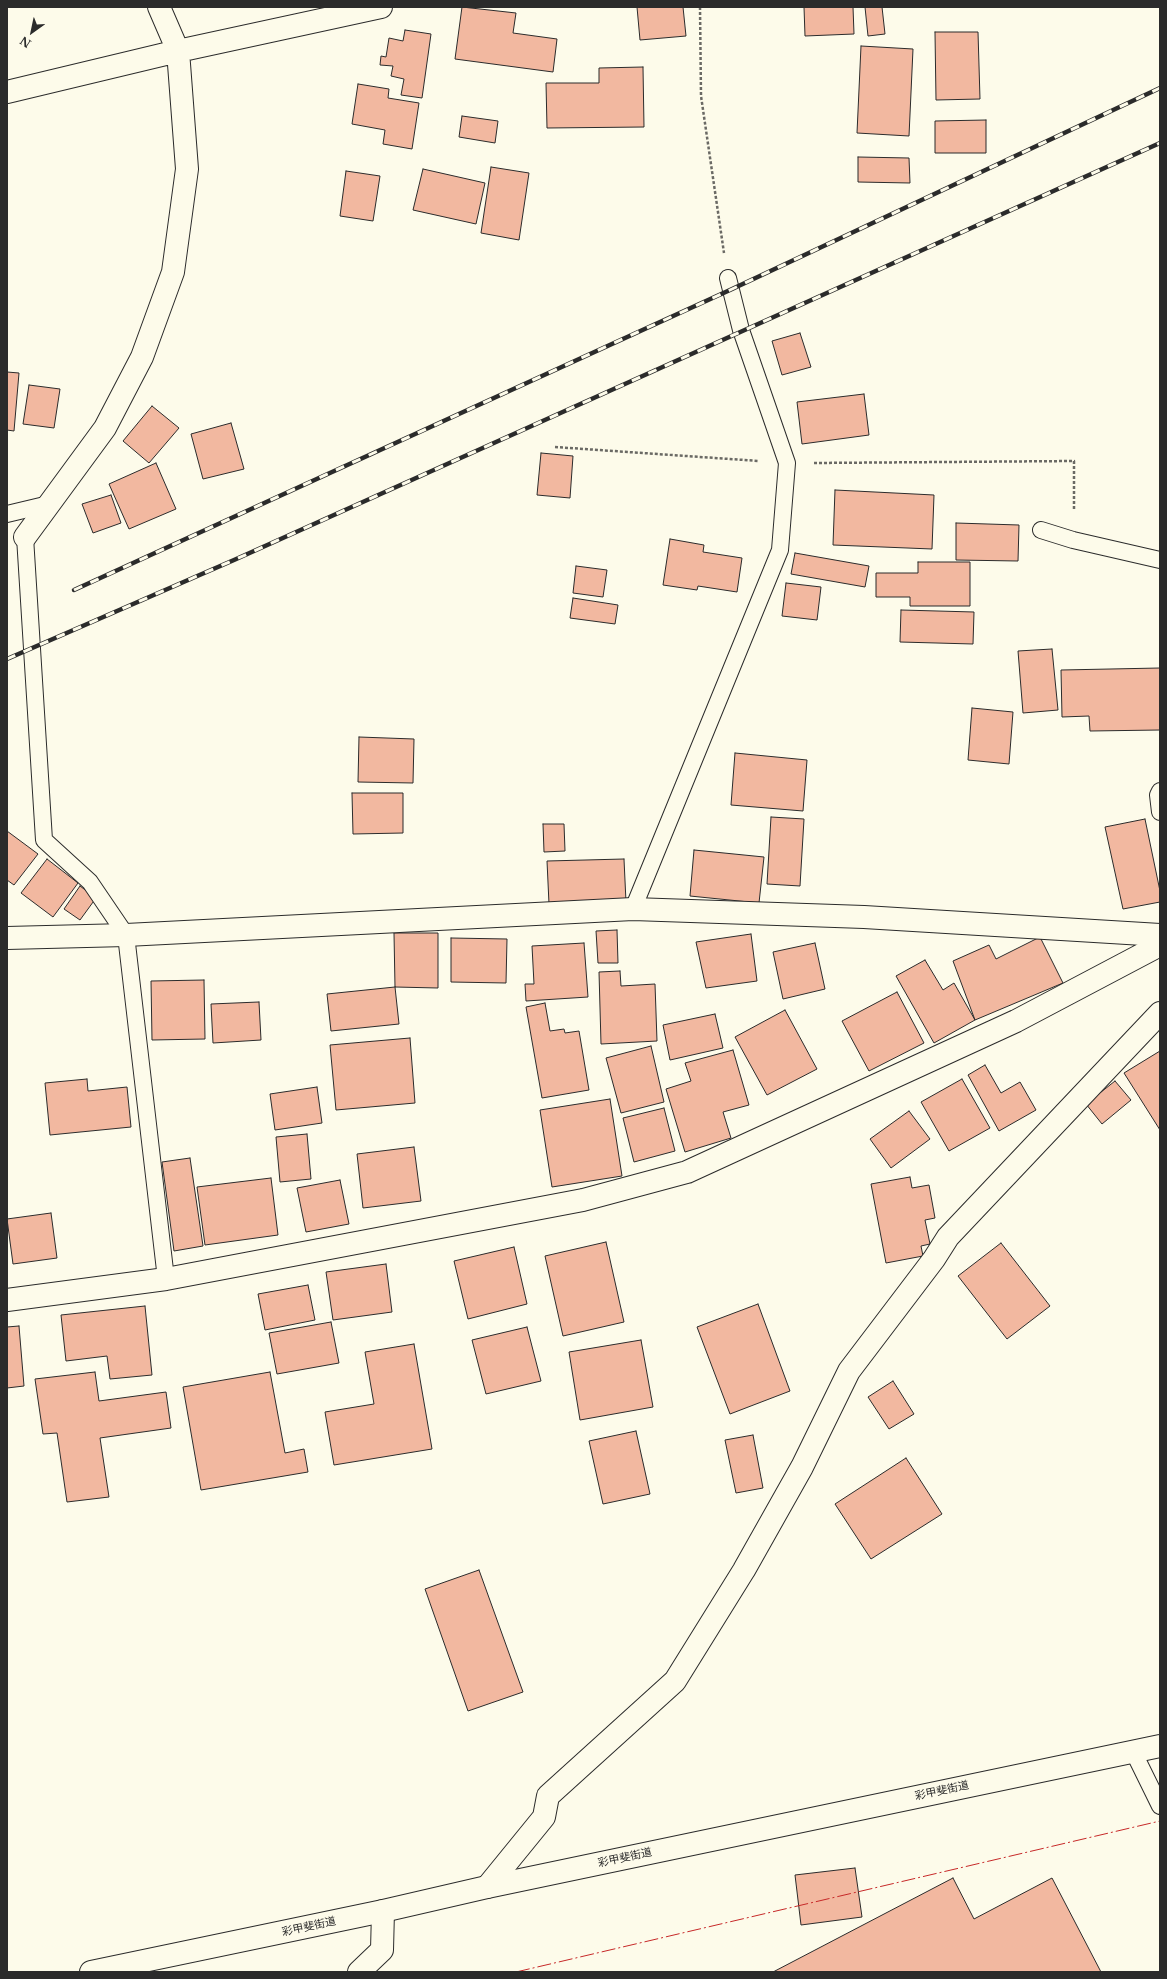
<!DOCTYPE html>
<meta charset="utf-8">
<style>
body{margin:0}
#map{position:relative;width:1167px;height:1979px;overflow:hidden;background:#fdfbea;font-family:"Libre Baskerville",serif}
canvas{display:block}
.frame{position:absolute;inset:0;border:8px solid #2b2b2b;pointer-events:none}
.north{position:absolute;left:12px;top:12px;width:40px;height:40px;-webkit-text-stroke:3px #fdfbea;paint-order:stroke;rotate:213deg;font-size:11px;font-weight:700;line-height:16px;text-align:center;color:#2b2b2b}
.north::after{content:'';display:block;margin:auto;width:14px;height:18px;background:#2b2b2b;clip-path:polygon(50% 0,100% 100%,50% 72%,0 100%)}
</style>
<div id="map">
<canvas width="1167" height="1979"></canvas>
<div class="frame"></div>
<div class="north">N</div>
</div>
<script>
const context = document.querySelector('canvas').getContext('2d');
context.lineJoin = 'round';
function fillPath(path, color) {
  context.fillStyle = color;
  context.fill(path, 'evenodd');
}
function poly(rows) {
  const path = new Path2D();
  for (const r of rows) {
    path.moveTo(r[0], r[1]);
    for (let i = 2; i < r.length; i += 2) path.lineTo(r[i], r[i + 1]);
  }
  return path;
}
function strokePath(path, color, width, dash) {
  context.strokeStyle = color;
  context.lineWidth = width;
  context.lineCap = dash ? 'butt' : 'round';
  context.setLineDash(dash || []);
  context.stroke(path);
}
function drawText(font, color, halo, rows, align = 'center') {
  context.font = font + ' "Libre Baskerville","Noto Sans JP",serif';
  context.lineWidth = 3;
  context.setLineDash([]);
  context.textBaseline = 'middle';
  context.strokeStyle = halo;
  context.fillStyle = color;
  for (const [text, x, y, turn = 0] of rows) {
    context.save();
    context.translate(x, y);
    context.rotate((+turn || 0) * Math.PI / 180);
    context.textAlign = isNaN(turn) ? turn : align;
    if (halo) context.strokeText(text, 0, 0);
    context.fillText(text, 0, 0);
    context.restore();
  }
}
const building = poly([
 [462,7,516,13,513,33,557,39,553,72,455,59,462,7],
 [637,7,683,7,686,36,640,40,637,7],
 [804,7,853,7,854,34,805,36,804,7],
 [865,7,882,7,885,34,868,36,865,7],
 [405,30,431,34,422,98,401,95,404,79,391,76,393,66,380,65,381,56,386,57,389,38,403,41,405,30],
 [935,32,978,32,980,99,936,100,935,32],
 [861,46,913,49,909,136,857,133,861,46],
 [643,67,644,127,547,128,546,83,599,83,599,68,643,67],
 [358,84,389,89,388,98,419,103,412,149,383,144,385,130,352,124,358,84],
 [462,116,498,121,495,143,459,137,462,116],
 [986,120,986,153,935,153,935,121,986,120],
 [858,157,909,158,910,183,858,182,858,157],
 [491,167,529,173,519,240,481,233,491,167],
 [423,169,485,183,476,224,413,210,423,169],
 [346,171,380,176,373,221,340,216,346,171],
 [800,333,811,367,782,375,772,341,800,333],
 [7,372,19,373,14,431,7,430,7,372],
 [29,385,60,389,54,428,23,424,29,385],
 [864,394,869,435,802,444,797,402,864,394],
 [152,406,179,428,149,463,123,441,152,406],
 [231,423,244,469,203,479,191,434,231,423],
 [541,453,573,456,570,498,537,495,541,453],
 [156,463,176,509,129,529,109,484,156,463],
 [835,490,934,495,932,549,833,545,835,490],
 [111,495,121,523,93,533,82,504,111,495],
 [956,523,1019,525,1018,561,956,560,956,523],
 [670,539,704,545,703,552,742,558,737,592,698,586,697,590,663,585,670,539],
 [795,553,869,566,865,587,791,574,795,553],
 [918,562,970,562,970,606,910,606,910,597,876,597,876,573,918,573,918,562],
 [576,566,607,570,603,597,573,593,576,566],
 [786,583,821,587,817,620,782,616,786,583],
 [573,598,618,605,615,624,570,618,573,598],
 [901,610,974,612,973,644,900,642,901,610],
 [1052,649,1058,710,1023,713,1018,651,1052,649],
 [1160,668,1160,730,1090,731,1089,716,1062,717,1061,670,1160,668],
 [972,708,1013,712,1009,764,968,760,972,708],
 [359,737,414,739,413,783,358,782,359,737],
 [735,753,807,760,803,811,731,805,735,753],
 [352,793,403,793,403,833,353,834,352,793],
 [771,817,804,819,800,886,767,884,771,817],
 [1145,819,1160,891,1160,902,1123,909,1105,827,1145,819],
 [543,824,564,824,565,851,544,852,543,824],
 [7,831,38,854,14,885,7,880,7,831],
 [694,850,764,857,759,903,690,896,694,850],
 [47,859,78,883,53,917,21,893,47,859],
 [624,859,626,902,549,904,547,861,624,859],
 [80,886,96,898,80,920,64,909,80,886],
 [617,930,618,963,598,963,596,931,617,930],
 [394,933,438,933,438,988,395,987,394,933],
 [751,934,757,981,706,988,696,942,751,934],
 [1040,937,1063,983,975,1020,953,961,989,945,996,959,1040,937],
 [451,938,507,939,506,983,451,982,451,938],
 [584,943,588,997,526,1001,525,984,534,984,532,946,584,943],
 [815,943,825,989,783,999,773,952,815,943],
 [925,960,943,990,954,983,975,1020,934,1043,896,976,925,960],
 [620,971,621,986,655,984,657,1041,601,1044,599,972,620,971],
 [204,980,205,1039,152,1040,151,981,204,980],
 [395,987,399,1024,331,1031,327,994,395,987],
 [897,992,924,1043,869,1071,842,1021,897,992],
 [259,1002,261,1040,213,1043,211,1004,259,1002],
 [545,1003,550,1031,564,1029,565,1033,579,1031,589,1090,542,1098,526,1007,545,1003],
 [785,1010,817,1069,767,1095,735,1037,785,1010],
 [715,1014,723,1048,670,1060,663,1025,715,1014],
 [410,1038,415,1103,336,1110,330,1045,410,1038],
 [651,1046,664,1102,621,1113,606,1058,651,1046],
 [733,1050,749,1105,723,1112,731,1138,685,1152,666,1089,691,1081,685,1063,733,1050],
 [1160,1051,1160,1130,1124,1073,1160,1051],
 [985,1065,1001,1093,1020,1082,1036,1110,999,1131,968,1075,985,1065],
 [87,1079,88,1091,127,1087,131,1127,50,1135,45,1083,87,1079],
 [962,1079,990,1128,949,1151,921,1102,962,1079],
 [1115,1081,1131,1100,1102,1124,1086,1104,1115,1081],
 [317,1087,322,1123,275,1130,270,1094,317,1087],
 [610,1099,622,1176,552,1187,540,1110,610,1099],
 [664,1108,675,1151,634,1162,623,1118,664,1108],
 [909,1111,930,1139,891,1168,870,1139,909,1111],
 [307,1134,311,1179,280,1182,276,1137,307,1134],
 [414,1147,421,1201,363,1208,357,1154,414,1147],
 [190,1158,203,1246,174,1251,162,1162,190,1158],
 [910,1177,912,1188,929,1185,935,1218,925,1220,930,1244,921,1246,923,1256,886,1263,871,1184,910,1177],
 [271,1178,278,1235,205,1245,197,1187,271,1178],
 [340,1180,349,1224,306,1232,297,1188,340,1180],
 [51,1213,57,1258,13,1264,7,1219,51,1213],
 [606,1242,624,1322,563,1336,545,1256,606,1242],
 [1001,1243,1050,1306,1007,1339,958,1276,1001,1243],
 [514,1247,527,1304,468,1319,454,1261,514,1247],
 [386,1264,392,1312,333,1320,326,1272,386,1264],
 [308,1285,315,1320,265,1330,258,1294,308,1285],
 [758,1304,790,1391,730,1414,697,1327,758,1304],
 [145,1306,152,1375,110,1379,107,1356,66,1361,61,1315,145,1306],
 [331,1322,339,1363,277,1374,269,1333,331,1322],
 [19,1326,24,1386,7,1388,7,1327,19,1326],
 [527,1327,541,1381,486,1394,472,1340,527,1327],
 [641,1340,653,1407,580,1420,569,1352,641,1340],
 [414,1344,432,1449,334,1465,325,1412,374,1404,365,1352,414,1344],
 [95,1372,99,1401,166,1392,171,1428,100,1438,109,1497,67,1502,57,1433,43,1434,35,1379,95,1372],
 [270,1372,285,1453,304,1449,308,1472,201,1490,183,1387,270,1372],
 [893,1381,914,1414,889,1429,868,1397,893,1381],
 [636,1431,650,1494,603,1504,589,1441,636,1431],
 [753,1435,763,1488,736,1493,725,1440,753,1435],
 [906,1458,942,1514,871,1559,835,1504,906,1458],
 [479,1570,523,1692,468,1711,425,1589,479,1570],
 [855,1868,862,1917,801,1925,795,1875,855,1868],
 [953,1878,974,1919,1052,1878,1101,1972,773,1972,953,1878]
]);
fillPath(building, '#f2b8a0');
strokePath(building, '#2b2b2b', 1);
const service = poly([
 [7,514,49,504],
 [1041,530,1073,540,1160,560],
 [25,537,44,840,90,882,126,935,166,1279],
 [1160,791,1158,795,1160,812],
 [633,909,780,550,787,463,741,330,728,278],
 [1133,1751,1160,1806]
]);
const minor = poly([
 [7,92,178,51,381,7],
 [25,537,105,428,142,357,173,272,187,169,178,51],
 [7,938,126,935,633,909,864,917,1160,935],
 [7,1300,166,1279,583,1200,687,1172,1016,1021,1160,945],
 [487,1887,544,1817,548,1796,675,1681,744,1570,802,1467,849,1371,934,1259,948,1237,1160,1013],
 [359,1972,382,1950,383,1911]
]);
const tertiary = poly([
 [159,7,178,51]
]);
const trunk = poly([
 [91,1972,383,1911,487,1887,1160,1746]
]);
strokePath(service, '#2b2b2b', 18);
strokePath(minor, '#2b2b2b', 24);
strokePath(tertiary, '#2b2b2b', 24);
strokePath(trunk, '#2b2b2b', 24);
strokePath(poly([
 [700,7,701,96,724,253],
 [555,447,759,461],
 [814,463,1074,461,1074,511]
]), '#6a6964', 2.5, [3, 2]);
strokePath(service, '#fdfbea', 16);
strokePath(minor, '#fdfbea', 22);
strokePath(tertiary, '#fdfbea', 22);
strokePath(trunk, '#fdfbea', 22);
const rail = poly([
 [74,590,730,290,1160,88],
 [7,659,234,560,1160,143]
]);
strokePath(rail, '#2b2b2b', 4.5);
strokePath(rail, '#fdfbea', 3, [9]);
strokePath(poly([
 [516,1972,1160,1821]
]), '#c62828', 1, [14, 3, 2, 3]);
drawText('11px', '#2b2b2b', '#fdfbea', [
 ["彩甲斐街道",942,1791,-12],
 ["彩甲斐街道",625,1858,-12],
 ["彩甲斐街道",309,1927,-12]
]);
</script>
